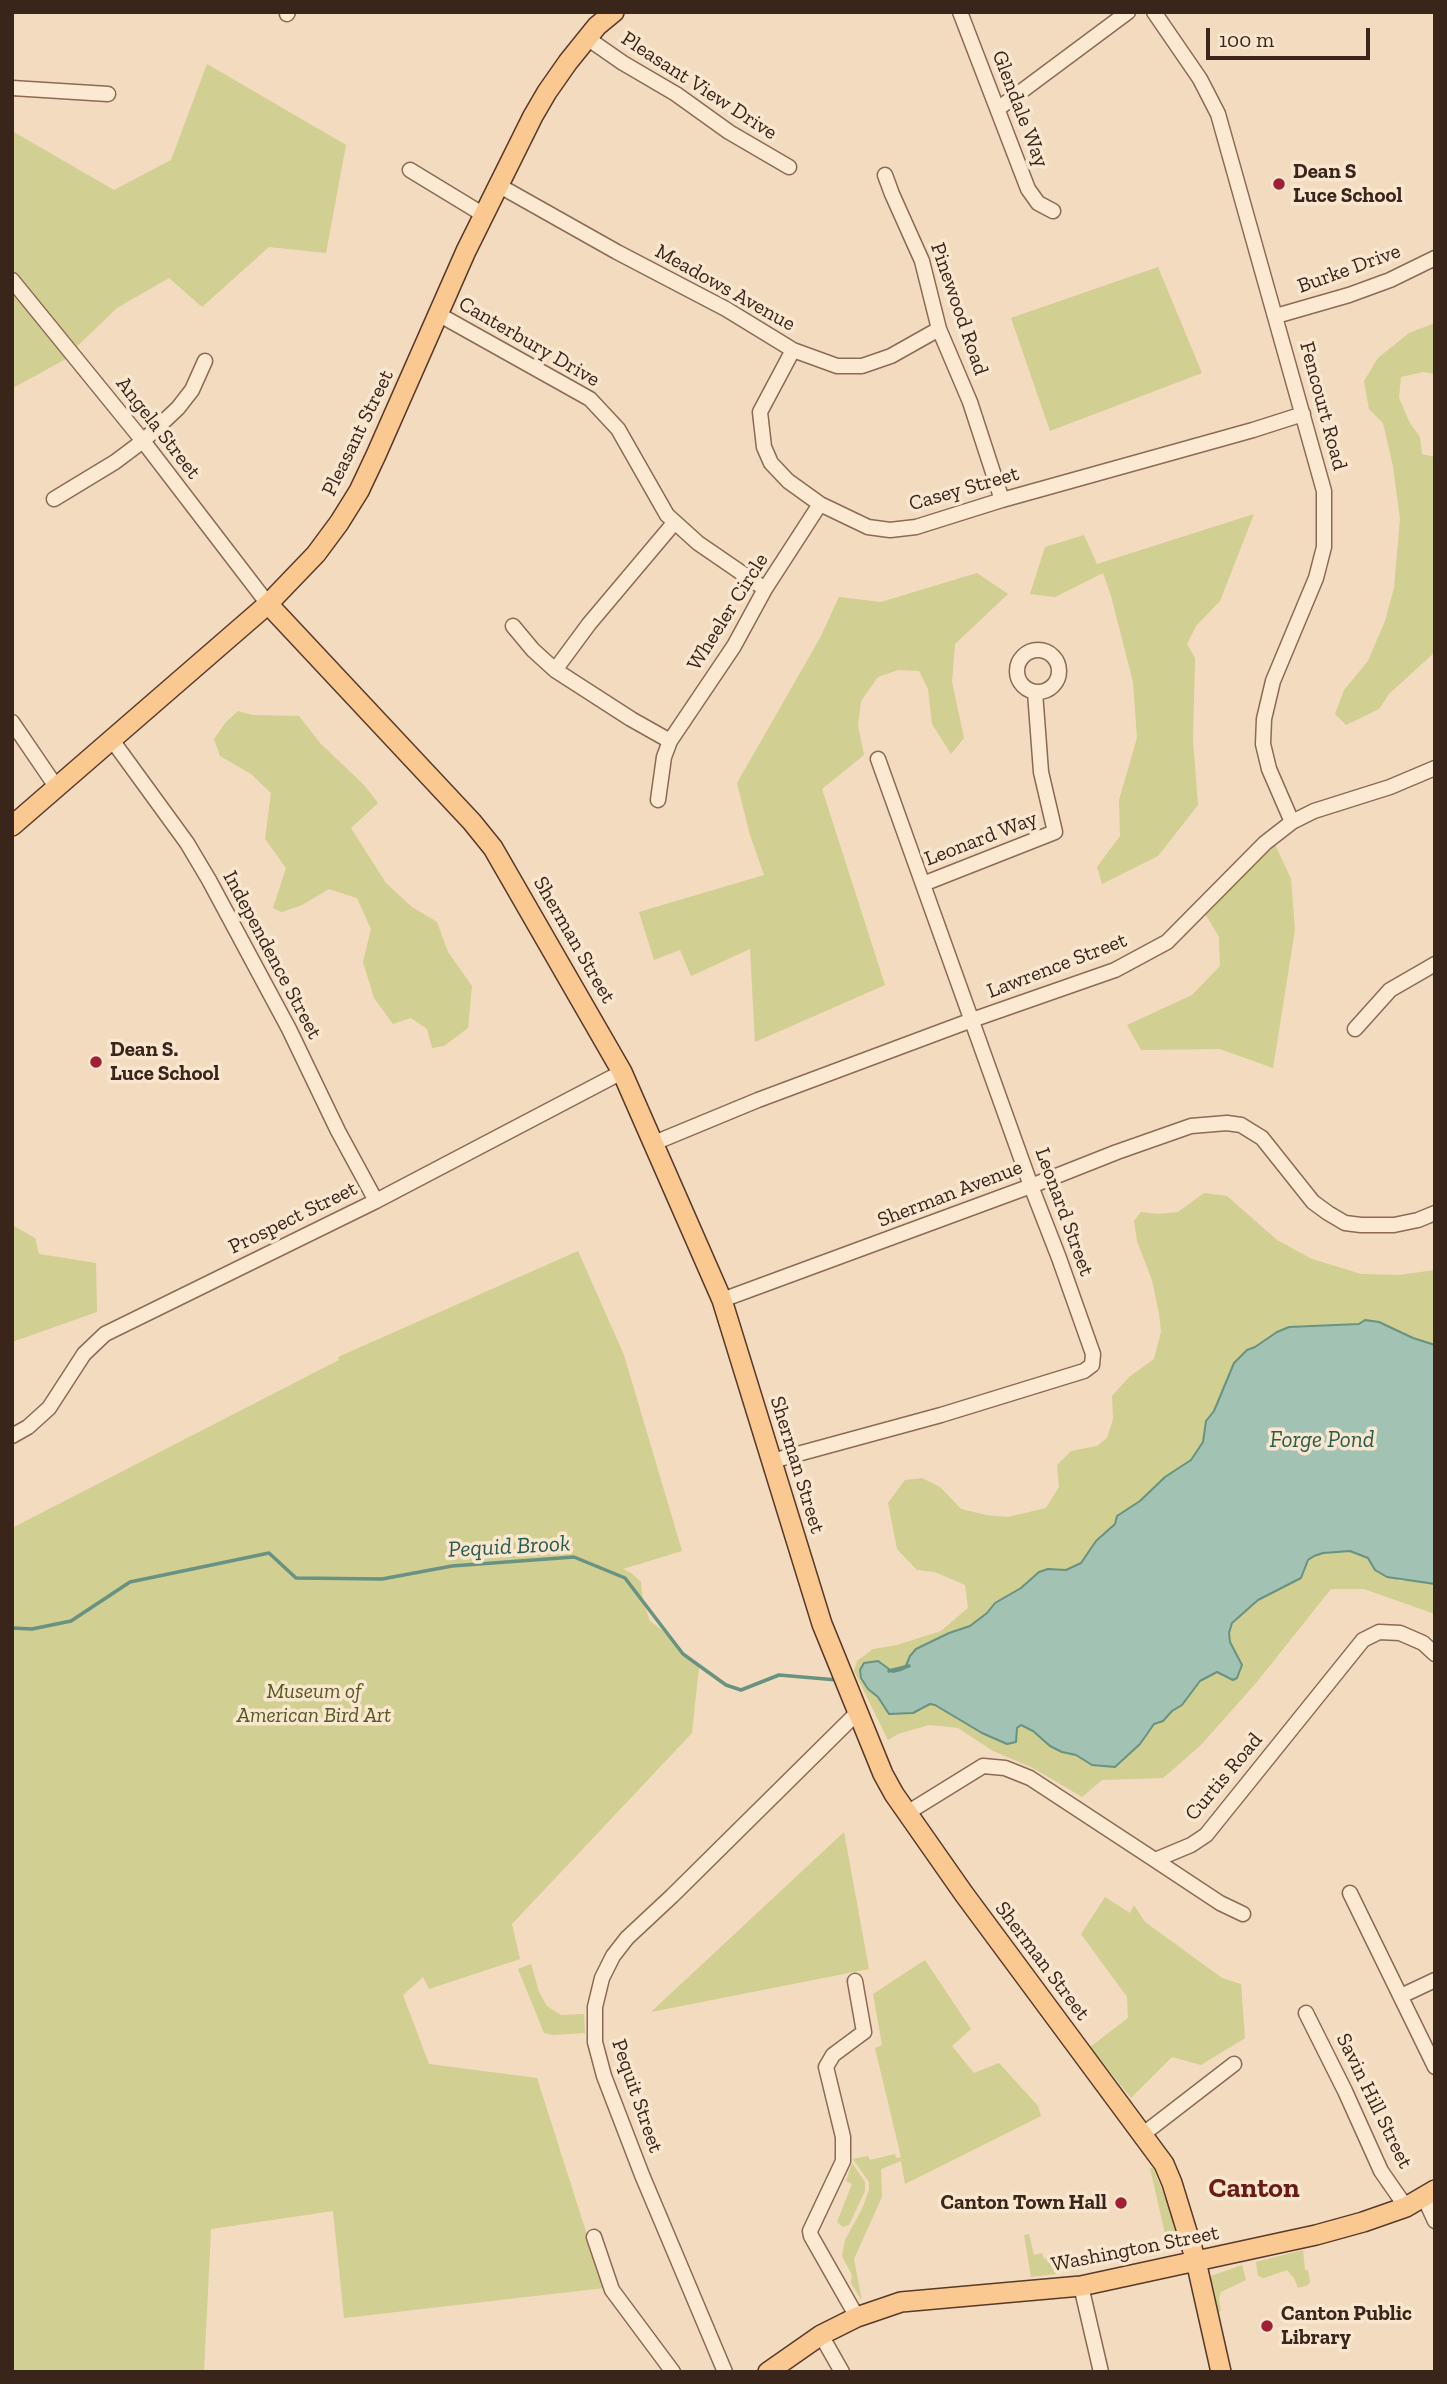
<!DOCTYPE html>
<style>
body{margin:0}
#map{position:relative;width:1447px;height:2384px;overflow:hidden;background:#f2dbbe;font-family:"Zilla Slab",serif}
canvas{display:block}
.frame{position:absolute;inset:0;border:14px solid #3a251b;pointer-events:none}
.scale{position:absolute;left:1206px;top:28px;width:164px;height:32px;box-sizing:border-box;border:4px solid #3a251b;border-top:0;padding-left:9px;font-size:21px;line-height:24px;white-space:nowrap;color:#3a251b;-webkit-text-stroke:5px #f9e6ce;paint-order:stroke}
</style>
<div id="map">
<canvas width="1447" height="2384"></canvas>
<div class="frame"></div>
<div class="scale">100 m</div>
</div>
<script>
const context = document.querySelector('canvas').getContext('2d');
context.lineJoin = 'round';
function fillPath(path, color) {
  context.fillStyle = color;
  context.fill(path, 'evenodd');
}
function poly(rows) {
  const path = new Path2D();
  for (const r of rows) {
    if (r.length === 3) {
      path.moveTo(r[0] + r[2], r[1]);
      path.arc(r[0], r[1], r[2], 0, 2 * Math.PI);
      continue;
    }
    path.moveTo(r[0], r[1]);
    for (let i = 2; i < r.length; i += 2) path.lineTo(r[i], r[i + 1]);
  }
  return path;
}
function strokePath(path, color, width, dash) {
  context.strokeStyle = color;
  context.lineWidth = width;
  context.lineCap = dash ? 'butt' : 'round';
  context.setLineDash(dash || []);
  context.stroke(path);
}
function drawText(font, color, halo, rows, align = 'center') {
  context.font = font + ' "Zilla Slab",serif';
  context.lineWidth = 7;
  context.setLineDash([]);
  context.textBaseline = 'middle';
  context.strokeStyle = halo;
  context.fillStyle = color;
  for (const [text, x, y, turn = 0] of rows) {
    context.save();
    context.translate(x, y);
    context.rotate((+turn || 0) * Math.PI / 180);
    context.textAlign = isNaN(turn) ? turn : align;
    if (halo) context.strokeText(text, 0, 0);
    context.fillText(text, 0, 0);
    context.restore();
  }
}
fillPath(poly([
 [207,64,346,145,326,253,269,247,202,307,169,278,117,308,71,352,73,355,13,388,12,131,114,190,171,160],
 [1158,267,1202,373,1050,431,1011,318],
 [1435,323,1435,374,1423,372,1401,377,1399,398,1410,423,1420,437,1422,454,1435,457,1435,652,1389,694,1379,709,1346,725,1335,714,1344,690,1368,661,1385,621,1394,588,1400,519,1393,466,1383,423,1369,409,1364,381,1378,358,1409,333],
 [1254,514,1220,601,1196,626,1187,644,1195,658,1193,740,1198,805,1158,856,1102,884,1097,867,1120,836,1119,800,1137,738,1133,682,1111,596,1103,573,1055,597,1030,594,1045,547,1084,535,1097,564],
 [977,573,1008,594,955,644,952,682,964,738,951,754,932,724,928,689,919,671,898,670,878,677,861,701,858,725,864,755,822,789,885,985,755,1042,750,949,691,976,680,950,654,960,639,912,764,875,750,835,737,783,820,638,839,597,881,602],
 [238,711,252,715,299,716,320,743,365,786,378,803,351,828,386,883,412,907,437,922,448,952,472,986,468,1028,444,1046,432,1048,427,1029,411,1018,393,1024,374,998,363,962,371,929,357,898,329,889,302,905,282,912,273,908,286,868,265,839,271,793,251,774,220,756,214,739,226,722],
 [1272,838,1291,879,1295,930,1273,1068,1220,1049,1141,1050,1127,1025,1192,995,1220,966,1219,937,1201,907],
 [1204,1193,1227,1196,1277,1240,1312,1259,1361,1274,1399,1275,1435,1270,1435,1345,1413,1338,1379,1322,1318,1327,1304,1325,1277,1332,1255,1347,1246,1350,1234,1363,1214,1411,1206,1421,1203,1442,1191,1460,1165,1477,1140,1501,1117,1516,1115,1524,1096,1541,1081,1563,1066,1570,1048,1569,1039,1572,1021,1588,995,1603,987,1613,970,1626,949,1633,916,1649,910,1656,905,1668,901,1670,893,1672,882,1663,864,1663,860,1670,861,1678,867,1689,878,1697,890,1714,922,1710,930,1704,935,1705,982,1733,1007,1744,1017,1737,1017,1728,1021,1724,1033,1731,1050,1746,1062,1752,1076,1755,1092,1765,1119,1765,1140,1744,1154,1724,1163,1721,1172,1711,1182,1705,1200,1681,1217,1672,1233,1680,1242,1665,1230,1642,1229,1633,1232,1623,1258,1600,1301,1578,1308,1560,1314,1556,1323,1553,1350,1551,1368,1558,1400,1581,1418,1580,1435,1584,1435,1614,1364,1589,1331,1589,1256,1683,1200,1746,1163,1778,1102,1780,1082,1797,1033,1768,993,1751,958,1728,929,1725,898,1734,888,1740,854,1671,857,1661,873,1649,897,1645,941,1631,968,1608,965,1585,935,1572,917,1570,897,1549,888,1503,905,1480,922,1478,940,1487,961,1509,986,1515,1008,1517,1046,1508,1059,1487,1057,1465,1071,1451,1097,1446,1107,1438,1113,1419,1112,1396,1129,1377,1154,1359,1161,1332,1159,1314,1152,1280,1137,1241,1134,1221,1141,1212,1158,1214,1178,1212],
 [12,1225,35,1238,39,1254,96,1263,97,1312,12,1342],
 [578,1251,624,1355,682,1551,623,1569,631,1573,641,1582,643,1602,650,1621,669,1635,682,1656,699,1667,692,1733,512,1924,520,1959,429,1989,423,1977,403,1995,429,2064,537,2078,604,2288,344,2318,333,2211,211,2229,204,2372,12,2372,12,1528,339,1360,338,1357],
 [844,1832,869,1969,651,2012],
 [1105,1897,1130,1913,1134,1905,1145,1922,1222,1978,1241,1984,1245,2038,1201,2065,1172,2057,1131,2098,1090,2047,1128,2018,1127,1997,1081,1934],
 [925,1960,971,2029,952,2046,974,2073,999,2063,1038,2106,1041,2116,905,2184,901,2161,881,2169,882,2197,854,2259,862,2301,851,2283,852,2275,842,2256,845,2240,862,2209,869,2190,869,2182,853,2159,868,2156,870,2160,895,2154,896,2158,901,2157,875,2048,882,2045,873,1994],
 [531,1964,539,1992,547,2006,561,2015,584,2014,585,2033,553,2035,544,2033,518,1969],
 [852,2163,865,2182,865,2191,849,2225,843,2227,837,2222,852,2184,846,2181],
 [1150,2168,1153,2168,1171,2212,1176,2237,1172,2241,1166,2238],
 [1029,2234,1034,2255,1042,2253,1044,2259,1053,2257,1057,2274,1031,2277,1024,2235],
 [1303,2250,1305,2270,1308,2270,1310,2282,1308,2285,1298,2288,1294,2278,1287,2270,1264,2278,1258,2276,1256,2262],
 [1242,2265,1246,2280,1221,2292,1219,2299,1221,2311,1215,2313,1209,2281,1211,2276]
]), '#d1cf91');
const water = poly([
 [1365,1320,1379,1322,1413,1338,1435,1345,1435,1584,1387,1577,1375,1570,1368,1558,1350,1551,1323,1553,1314,1556,1308,1560,1301,1578,1258,1600,1232,1623,1229,1633,1230,1642,1242,1665,1237,1678,1233,1680,1217,1672,1200,1681,1182,1705,1172,1711,1163,1721,1154,1724,1140,1744,1115,1767,1092,1765,1076,1755,1062,1752,1050,1746,1033,1731,1021,1725,1017,1728,1016,1742,1007,1744,982,1733,935,1705,930,1704,913,1713,889,1714,878,1697,868,1689,861,1678,860,1670,864,1663,878,1661,893,1672,901,1670,905,1668,910,1656,916,1649,949,1633,970,1626,987,1613,995,1603,1021,1588,1039,1572,1048,1569,1066,1570,1081,1563,1096,1541,1115,1524,1117,1516,1140,1501,1165,1477,1191,1460,1203,1442,1206,1421,1214,1411,1234,1363,1247,1350,1255,1347,1277,1332,1289,1327,1359,1324,1365,1320]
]);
fillPath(water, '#a2c3b4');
strokePath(water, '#689281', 2);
strokePath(poly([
 [12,1628,32,1629,71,1621,130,1582,269,1553,296,1578,382,1579,452,1566,574,1557,625,1578,683,1654,726,1685,741,1690,779,1675,837,1680],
 [889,1671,909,1666]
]), '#689281', 3.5);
const minor = poly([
 [960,12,1028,189,1038,203,1053,211],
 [1154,12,1200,79,1218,114,1324,491,1324,547,1316,578,1273,681,1264,719,1263,744,1269,769,1292,822],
 [287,14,288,12],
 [587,38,623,63,676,94,729,132,789,167],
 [12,88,108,94],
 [999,108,1128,12],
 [410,170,484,215],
 [885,175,892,194,922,261,939,329,970,402,1002,500],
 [498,185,617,252,726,309,793,350,837,366,862,366,891,356,939,329],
 [12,280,143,441,268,604],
 [438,314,590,399,618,429,667,515,698,543,765,589],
 [1276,316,1349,295,1390,280,1435,258],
 [793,350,760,412,764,447,771,463,788,481,820,504,868,527,890,530,916,527,1002,500,1253,430,1303,414],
 [54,499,115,462,143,441,178,408,192,390,205,361],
 [513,626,533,650,555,670,631,719,670,741],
 [1038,671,21],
 [555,670,589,624,674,523],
 [12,722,57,788],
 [112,740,187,843,209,880,289,1029,338,1131,376,1201],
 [658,800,664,757,670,741,734,646,765,589,820,504],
 [923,884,1055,832,1041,772,1035,692],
 [1355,1029,1390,990,1435,964],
 [654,1143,758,1100,972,1020,1115,970,1167,942,1265,843,1292,822,1314,811,1390,787,1435,768],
 [722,1300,1031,1186,1117,1152,1191,1126,1227,1123,1241,1125,1262,1138,1313,1202,1328,1213,1345,1223,1361,1225,1394,1225,1418,1220,1435,1213],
 [12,1436,28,1427,49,1408,84,1354,105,1334,376,1201,622,1072],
 [772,1461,941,1415,1084,1371,1092,1365,1093,1354,1059,1258,1031,1186,878,759],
 [907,1813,983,1766,1005,1768,1030,1778,1155,1860,1191,1845,1206,1835,1363,1640,1379,1632,1400,1633,1423,1643,1435,1654],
 [1155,1860,1220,1903,1243,1914],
 [1350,1893,1435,2067],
 [855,1981,864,2032,833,2055,826,2067,843,2137,843,2161,810,2231,811,2236,857,2317],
 [1401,1996,1435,1980],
 [1306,2013,1345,2091,1381,2171,1406,2207],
 [1142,2135,1234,2064],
 [1424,2197,1435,2221],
 [594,2237,612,2290,673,2372],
 [1081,2286,1101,2372],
 [821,2335,842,2372],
 [725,2372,642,2175,604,2076,595,2042,595,2007,602,1978,613,1956,627,1938,672,1896,858,1712]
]);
const major = poly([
 [268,604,472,822,493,848,622,1072,722,1300,822,1624,883,1774,894,1794,964,1894,1164,2164,1172,2183,1196,2261,1221,2372],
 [12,826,268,604,316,554,339,523,359,491,376,455,466,251,533,116,547,92,568,62,597,26,614,12],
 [768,2372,821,2335,857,2317,901,2302,1081,2286,1316,2235,1363,2222,1406,2207,1435,2190]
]);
strokePath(minor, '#8c6a55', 17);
strokePath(major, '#59392a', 22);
strokePath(minor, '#fce9d2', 14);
strokePath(major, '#fac991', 19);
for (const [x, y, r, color] of [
 [1279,184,7,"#a11f34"],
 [96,1062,7,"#a11f34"],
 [1121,2203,7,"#a11f34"],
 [1267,2326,7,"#a11f34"]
]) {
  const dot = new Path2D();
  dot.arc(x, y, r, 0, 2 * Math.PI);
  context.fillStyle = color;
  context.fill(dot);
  strokePath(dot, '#f9e6ce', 2.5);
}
drawText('21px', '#3a251b', '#f9e6ce', [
 ["Pleasant View Drive",699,86,33],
 ["Glendale Way",1020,109,69],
 ["Burke Drive",1349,269,-20],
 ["Meadows Avenue",725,288,29],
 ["Pinewood Road",959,309,71],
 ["Canterbury Drive",529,342,30],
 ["Fencourt Road",1323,406,75],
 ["Angela Street",158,428,52],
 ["Pleasant Street",358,433,-64],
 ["Casey Street",964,489,-16],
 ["Wheeler Circle",728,612,-58],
 ["Leonard Way",981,839,-21],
 ["Sherman Street",574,940,60],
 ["Independence Street",272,955,62],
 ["Lawrence Street",1057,966,-21],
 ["Sherman Avenue",950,1194,-21],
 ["Leonard Street",1064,1212,70],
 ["Prospect Street",293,1218,-26],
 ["Sherman Street",797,1465,73],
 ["Curtis Road",1224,1777,-50],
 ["Sherman Street",1042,1961,53],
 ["Pequit Street",637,2096,71],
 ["Savin Hill Street",1374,2101,64],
 ["Washington Street",1135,2249,-11]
]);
drawText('bold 21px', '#3a251b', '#f9e6ce', [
 ["Dean S",1293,172],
 ["Luce School",1293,196],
 ["Dean S.",110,1050],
 ["Luce School",110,1074],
 ["Canton Town Hall",1107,2203,"right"],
 ["Canton Public",1281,2314],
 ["Library",1281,2338]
], 'left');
drawText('italic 21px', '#535920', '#f9e6ce', [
 ["Museum of",314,1692],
 ["American Bird Art",314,1716]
]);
drawText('italic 23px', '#295c51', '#f9e6ce', [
 ["Forge Pond",1322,1440],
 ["Pequid Brook",509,1547,-3]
]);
drawText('bold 28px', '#6b1b16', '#f9e6ce', [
 ["Canton",1254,2189]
]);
</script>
